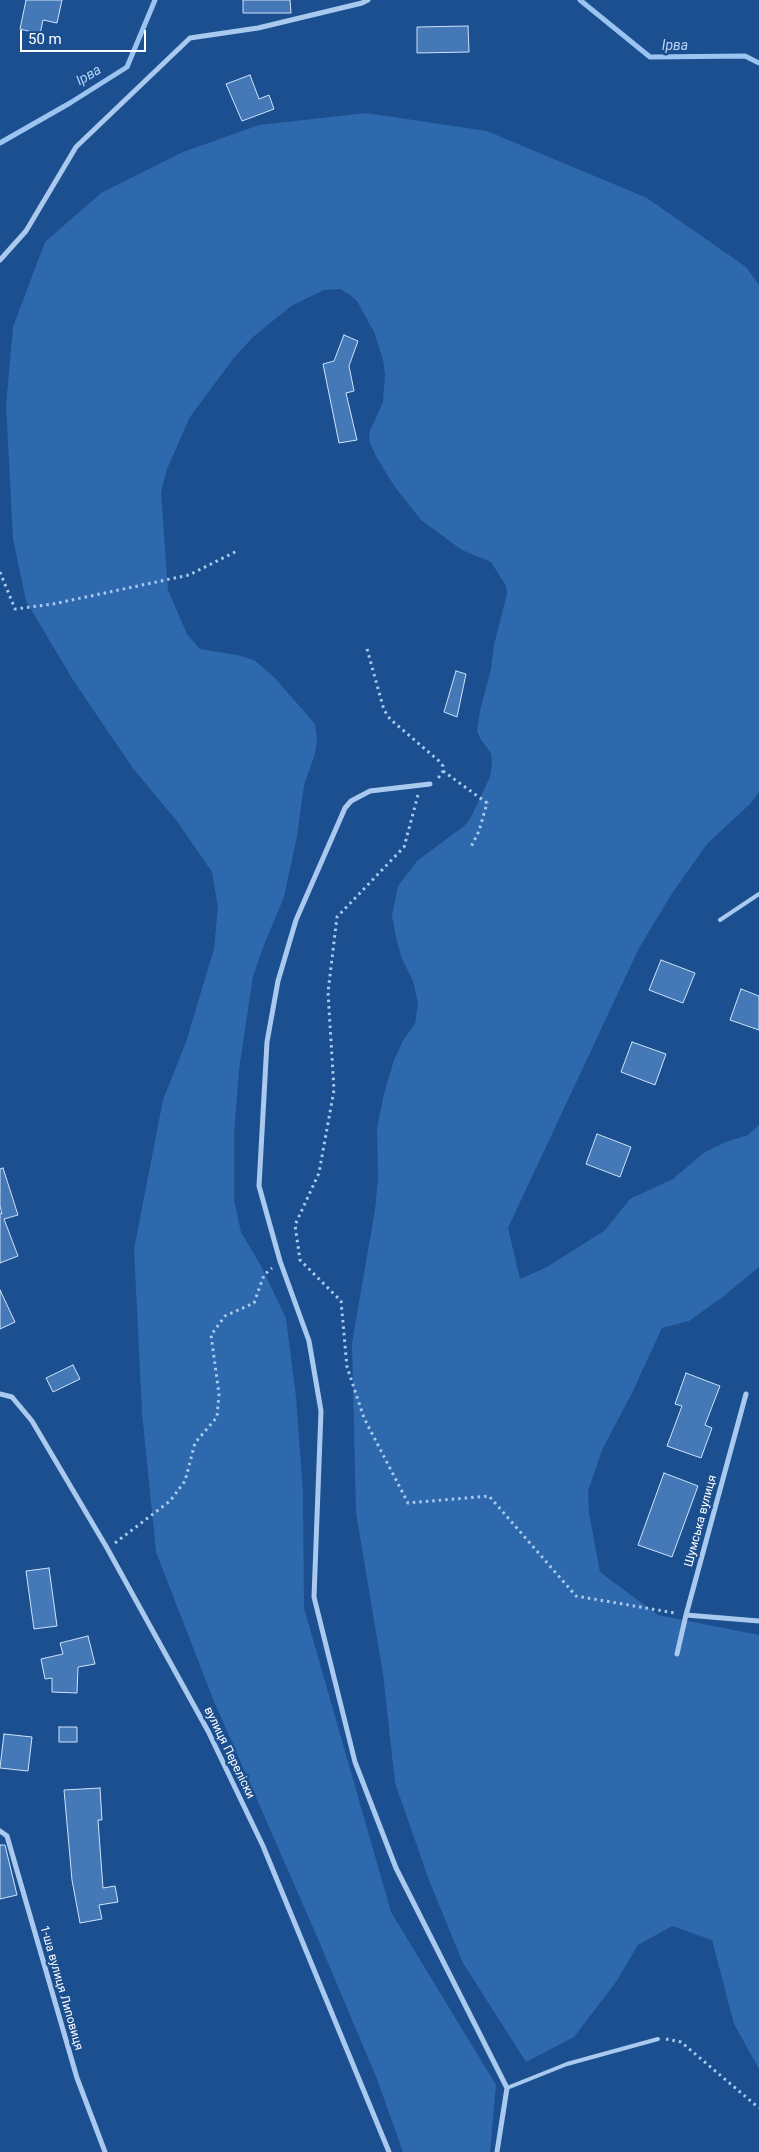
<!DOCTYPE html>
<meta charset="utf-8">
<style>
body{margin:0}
#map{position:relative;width:759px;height:2152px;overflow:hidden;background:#1b4f8f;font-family:Roboto,sans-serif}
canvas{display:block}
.scale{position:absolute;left:20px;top:30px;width:126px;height:22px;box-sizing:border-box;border:2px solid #fff;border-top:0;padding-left:6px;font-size:15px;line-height:18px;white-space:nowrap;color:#fff;-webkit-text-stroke:4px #1b4f8f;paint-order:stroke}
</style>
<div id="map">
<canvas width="759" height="2152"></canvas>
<div class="scale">50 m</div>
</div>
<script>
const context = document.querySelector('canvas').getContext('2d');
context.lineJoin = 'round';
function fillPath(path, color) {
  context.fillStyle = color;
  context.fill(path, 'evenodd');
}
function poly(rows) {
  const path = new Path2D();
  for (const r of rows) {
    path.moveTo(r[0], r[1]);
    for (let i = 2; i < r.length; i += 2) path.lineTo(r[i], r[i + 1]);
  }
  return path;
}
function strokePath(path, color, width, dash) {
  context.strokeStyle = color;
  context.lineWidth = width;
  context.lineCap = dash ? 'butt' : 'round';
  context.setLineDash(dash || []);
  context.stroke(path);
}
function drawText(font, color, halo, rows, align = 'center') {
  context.font = font + ' Roboto,sans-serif';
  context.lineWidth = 5;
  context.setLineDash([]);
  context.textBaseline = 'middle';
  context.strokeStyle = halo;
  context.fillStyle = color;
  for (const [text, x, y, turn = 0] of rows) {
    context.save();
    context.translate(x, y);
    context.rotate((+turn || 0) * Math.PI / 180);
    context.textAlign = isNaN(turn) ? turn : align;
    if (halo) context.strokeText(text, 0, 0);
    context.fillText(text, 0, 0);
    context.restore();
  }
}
fillPath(poly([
 [366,113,487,131,647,198,746,267,759,285,759,792,750,804,707,844,673,892,639,948,508,1228,520,1279,545,1268,604,1231,630,1199,673,1179,705,1152,726,1142,748,1135,759,1125,759,1267,720,1299,689,1321,662,1328,633,1391,602,1450,588,1491,589,1513,600,1572,658,1615,759,1635,759,2069,734,2024,712,1940,672,1926,638,1945,616,1982,574,2037,526,2062,463,1963,430,1883,395,1783,383,1674,356,1513,352,1343,375,1210,378,1179,377,1128,384,1094,394,1060,404,1039,415,1024,418,1003,413,981,402,959,396,938,392,915,398,886,417,861,464,826,470,819,490,777,492,764,491,753,481,740,477,731,480,711,491,669,494,645,507,594,506,586,491,562,462,550,421,520,395,487,377,458,370,443,369,433,383,402,385,374,383,360,374,332,357,301,350,295,340,289,324,290,291,306,253,337,233,359,190,417,167,469,161,492,168,590,187,634,200,649,237,655,254,660,274,677,315,724,317,739,315,754,304,785,297,836,284,897,264,945,253,976,239,1070,234,1136,234,1200,241,1232,261,1266,286,1318,296,1397,303,1493,304,1608,391,1912,496,2085,490,2152,403,2152,377,2079,315,1932,213,1699,156,1552,142,1413,134,1249,163,1100,186,1042,214,949,218,907,212,872,176,820,132,767,73,680,26,601,13,539,6,405,13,327,45,242,101,193,183,152,259,125]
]), '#2e69ad');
strokePath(poly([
 [580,0,650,57,745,56,759,63],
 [0,143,70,103,127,67,155,0]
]), '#9cc4f0', 5);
const building = poly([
 [26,0,62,0,57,23,43,20,40,34,20,29,26,0],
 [243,0,290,0,291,13,243,13,243,0],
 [468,26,469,52,417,53,417,27,468,26],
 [250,75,259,99,269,95,274,109,242,121,226,84,250,75],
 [344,335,358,341,349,366,354,391,346,393,357,440,339,443,323,364,334,361,344,335],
 [456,671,466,674,457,717,444,712,456,671],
 [661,960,695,973,683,1003,649,990,661,960],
 [741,989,759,996,759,1030,730,1020,741,989],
 [632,1042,666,1054,655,1085,621,1072,632,1042],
 [597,1134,631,1147,620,1177,586,1164,597,1134],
 [3,1168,18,1215,4,1219,18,1256,0,1263,0,1213,2,1214,0,1206,0,1169,3,1168],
 [0,1290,15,1322,0,1329,0,1290],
 [73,1365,80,1379,53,1392,46,1378,73,1365],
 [686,1373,720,1386,705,1425,712,1428,701,1458,667,1446,682,1406,675,1404,686,1373],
 [664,1473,698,1486,672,1557,638,1545,664,1473],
 [49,1568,57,1626,34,1629,26,1571,49,1568],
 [88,1636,95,1664,78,1667,77,1693,52,1692,52,1678,45,1679,41,1659,63,1654,60,1643,88,1636],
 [59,1727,77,1727,77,1742,59,1742,59,1727],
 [4,1734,32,1737,28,1771,0,1768,4,1734],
 [100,1788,102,1820,98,1820,103,1888,115,1886,118,1902,99,1905,102,1919,80,1923,72,1880,64,1790,100,1788],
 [0,1845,5,1845,17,1895,0,1899,0,1845]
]);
fillPath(building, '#4478b7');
strokePath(building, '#cfe3fa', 1);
strokePath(poly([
 [0,572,15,609,53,604,189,575,237,551],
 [367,649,384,710,390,719,439,761,443,766,443,771,437,780],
 [443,771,487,803,479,831,471,847],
 [418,795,404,847,337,917,328,992,334,1090,319,1173,295,1225,300,1260,341,1301,347,1367,364,1418,408,1503,489,1496,576,1596,675,1613],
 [115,1543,170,1501,185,1481,195,1443,217,1417,219,1394,211,1335,225,1316,254,1303,264,1275,272,1268],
 [666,2039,681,2042,759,2108]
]), '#a9c9ee', 3, [2.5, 4]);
strokePath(poly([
 [720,920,759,894],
 [507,2088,567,2064,658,2039]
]), '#a9c9ee', 4);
strokePath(poly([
 [0,260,26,231,76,147,190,38,258,28,362,3,368,0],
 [430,784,370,791,351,801,345,808,296,920,278,981,267,1042,259,1186,280,1261,309,1341,321,1411,314,1597,355,1762,396,1868,507,2088,497,2152],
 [0,1394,12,1397,32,1421,107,1548,208,1731,263,1846,389,2152],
 [686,1615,759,1621],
 [677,1654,686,1615,746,1394],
 [0,1831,7,1836,77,2078,105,2152]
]), '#a9c9ee', 5);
drawText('12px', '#fff', '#1b4f8f', [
 ["Шумська вулиця",701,1521,-75],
 ["вулиця Переліски",229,1753,64],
 ["1-ша вулиця Липовиця",61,1988,74]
]);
drawText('italic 14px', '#b5d3f5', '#1b4f8f', [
 ["Ірва",675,46],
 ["Ірва",89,76,-31]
]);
</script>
